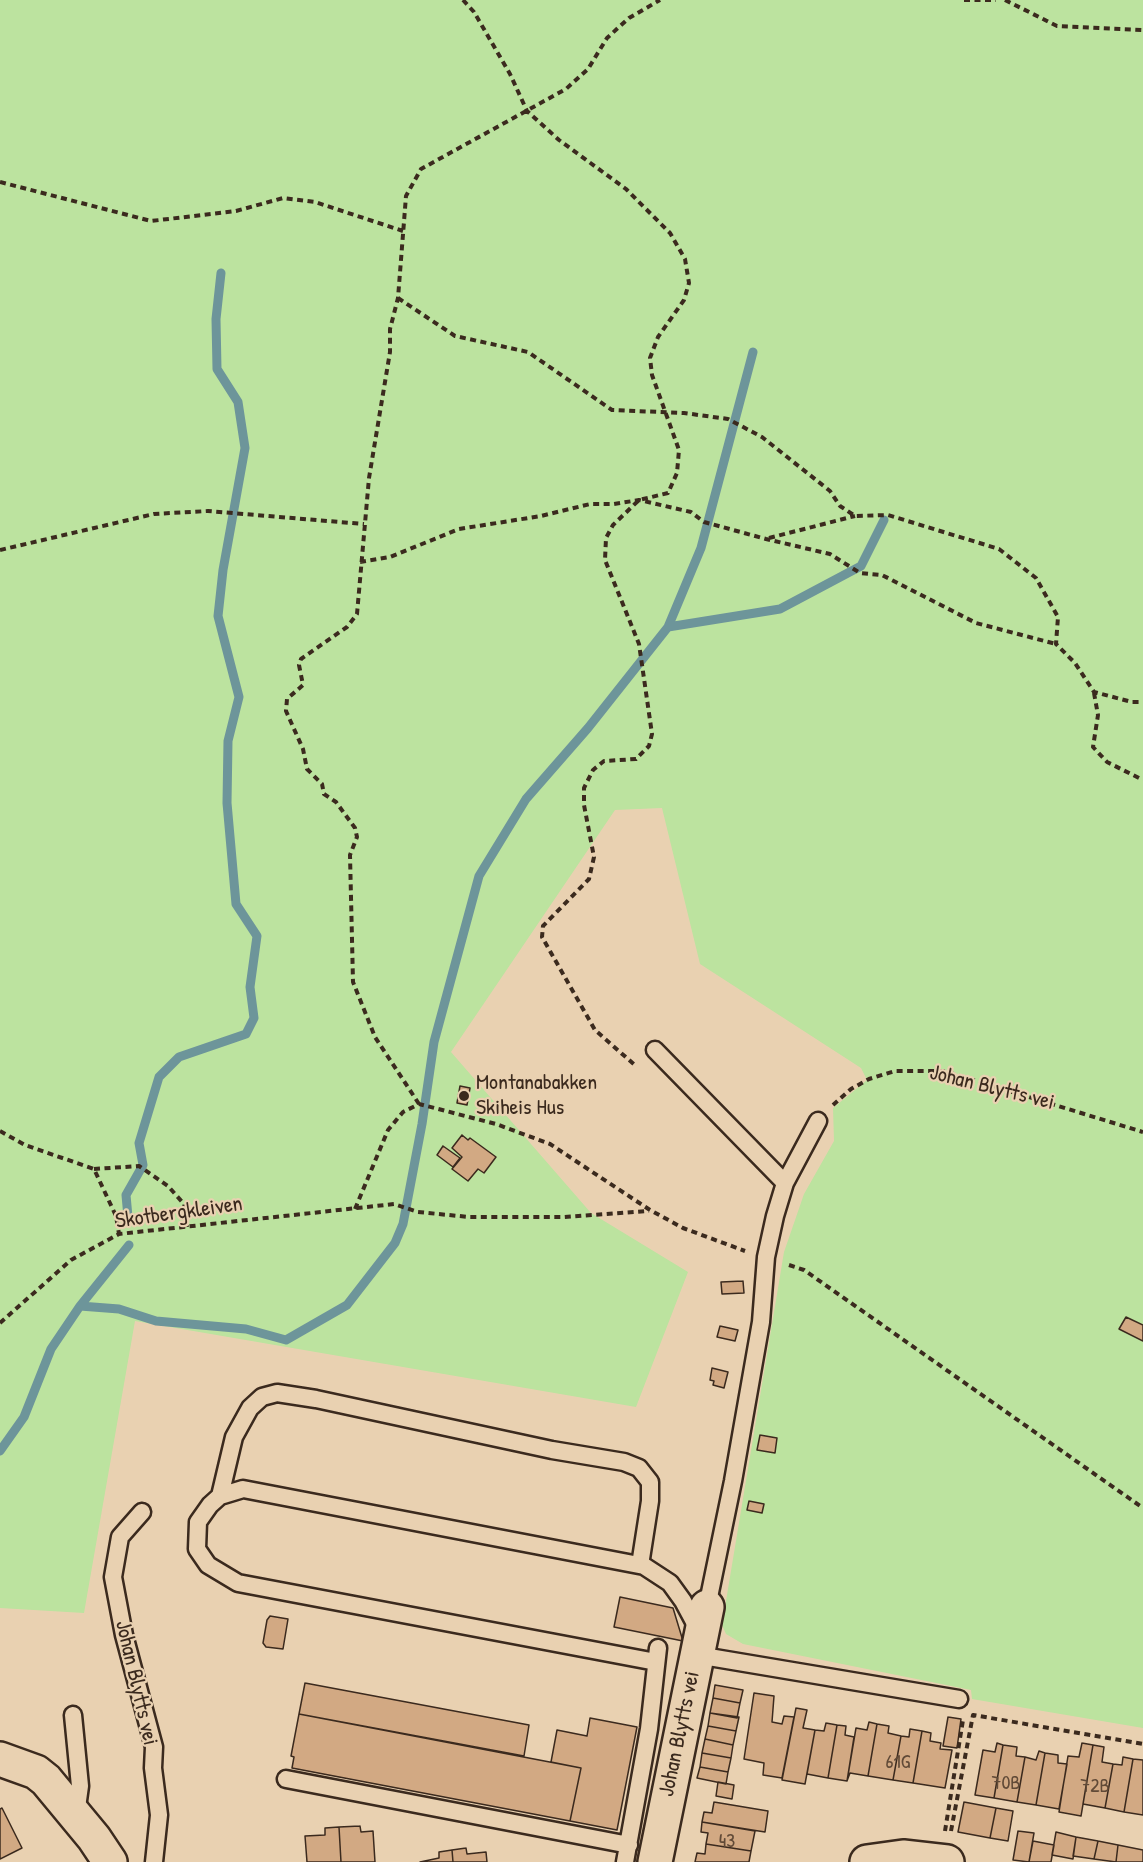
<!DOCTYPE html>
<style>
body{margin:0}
canvas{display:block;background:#e9d1b1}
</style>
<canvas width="1143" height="1862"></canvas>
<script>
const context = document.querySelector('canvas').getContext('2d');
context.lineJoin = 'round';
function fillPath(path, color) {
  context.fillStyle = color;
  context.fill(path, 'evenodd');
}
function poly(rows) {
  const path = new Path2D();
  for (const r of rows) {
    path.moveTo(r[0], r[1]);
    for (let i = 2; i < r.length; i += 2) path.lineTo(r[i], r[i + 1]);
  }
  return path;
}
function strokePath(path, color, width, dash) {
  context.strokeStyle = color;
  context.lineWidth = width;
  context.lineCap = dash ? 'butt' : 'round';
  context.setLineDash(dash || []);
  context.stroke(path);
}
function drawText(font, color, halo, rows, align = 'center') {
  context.font = font + ' "Patrick Hand",sans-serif';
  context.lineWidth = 4.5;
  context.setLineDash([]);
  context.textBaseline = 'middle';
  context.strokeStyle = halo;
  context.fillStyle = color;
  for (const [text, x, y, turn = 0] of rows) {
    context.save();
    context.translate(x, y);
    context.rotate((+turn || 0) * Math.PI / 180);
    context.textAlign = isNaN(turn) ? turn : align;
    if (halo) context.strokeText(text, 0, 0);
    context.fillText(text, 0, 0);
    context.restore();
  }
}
fillPath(poly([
 [0,0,1143,0,1143,1728,972,1699,971,1690,743,1644,726,1634,722,1625,784,1252,804,1194,834,1141,833,1108,867,1080,861,1068,700,964,662,808,615,810,451,1052,591,1213,688,1272,636,1407,135,1321,84,1613,0,1608]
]), '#bce39f');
strokePath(poly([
 [668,627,780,609,861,566,884,520],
 [128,1217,126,1195,143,1165,139,1143,159,1077,179,1057,246,1034,254,1018,250,987,257,936,236,904,227,803,228,741,239,697,218,616,223,570,245,448,238,402,217,369,216,319,221,273],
 [80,1306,129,1245],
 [0,1451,24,1417,51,1349,80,1306,119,1309,156,1321,246,1329,286,1340,347,1305,395,1243,403,1224,422,1124,434,1042,479,876,526,799,588,728,668,627,701,548,753,352]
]), '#6d959a', 9);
const building = poly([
 [460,1086,470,1088,467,1105,457,1103,460,1086],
 [462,1135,468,1140,470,1138,496,1157,484,1173,478,1169,468,1181,452,1169,462,1157,452,1148,462,1135],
 [443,1146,460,1158,453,1167,437,1155,443,1146],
 [743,1281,744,1293,722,1294,721,1282,743,1281],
 [1126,1317,1143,1325,1143,1341,1119,1329,1126,1317],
 [720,1326,738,1330,735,1341,717,1337,720,1326],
 [712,1368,728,1372,724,1388,713,1385,714,1381,710,1380,712,1368],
 [760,1435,777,1438,775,1453,757,1450,760,1435],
 [749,1501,764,1504,762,1513,747,1510,749,1501],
 [620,1597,673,1608,683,1641,614,1627,620,1597],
 [270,1616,288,1619,283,1649,266,1647,263,1643,267,1620,270,1616],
 [305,1683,529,1725,524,1756,299,1714,305,1683],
 [715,1685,743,1690,740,1703,713,1698,715,1685],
 [754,1693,774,1696,772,1722,782,1724,784,1716,794,1717,782,1778,763,1775,764,1763,744,1759,754,1693],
 [713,1698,740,1703,737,1718,710,1713,713,1698],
 [796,1708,807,1710,803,1728,815,1730,805,1784,782,1780,796,1708],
 [710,1713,739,1717,736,1731,708,1726,710,1713],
 [299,1714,581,1768,570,1821,292,1768,294,1757,291,1756,299,1714],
 [948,1717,961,1719,957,1748,943,1746,948,1717],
 [590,1718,637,1727,617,1830,570,1821,581,1768,551,1762,557,1730,587,1736,590,1718],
 [869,1722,877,1724,868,1776,850,1773,847,1781,856,1728,867,1730,869,1722],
 [826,1723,837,1725,828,1778,807,1774,815,1730,824,1731,826,1723],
 [877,1724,889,1726,888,1733,901,1736,893,1780,868,1776,877,1724],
 [837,1725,846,1726,845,1735,854,1737,847,1781,828,1778,837,1725],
 [708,1726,736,1731,733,1745,705,1739,708,1726],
 [910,1729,922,1731,913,1783,893,1780,901,1736,909,1737,910,1729],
 [922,1731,931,1733,930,1741,941,1743,940,1749,952,1750,945,1788,913,1783,922,1731],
 [705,1739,733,1745,731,1758,702,1753,705,1739],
 [997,1743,1003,1745,994,1798,975,1795,983,1750,995,1752,997,1743],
 [1082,1743,1093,1745,1081,1816,1059,1812,1068,1756,1079,1757,1082,1743],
 [1003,1745,1017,1747,1016,1756,1025,1757,1017,1802,994,1798,1003,1745],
 [1093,1745,1104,1747,1102,1762,1113,1764,1105,1808,1083,1804,1093,1745],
 [1039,1751,1045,1753,1036,1805,1017,1802,1025,1757,1036,1760,1039,1751],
 [702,1753,731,1758,728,1772,700,1767,702,1753],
 [1045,1753,1058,1755,1058,1763,1067,1764,1059,1809,1036,1805,1045,1753],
 [1123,1757,1133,1759,1124,1812,1105,1808,1113,1764,1122,1765,1123,1757],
 [1133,1759,1143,1760,1143,1815,1124,1812,1133,1759],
 [700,1767,728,1772,726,1784,697,1778,700,1767],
 [718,1782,734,1785,732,1799,716,1796,718,1782],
 [714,1802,768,1811,765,1832,702,1822,704,1812,712,1813,714,1802],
 [964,1802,996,1808,990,1838,958,1832,964,1802],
 [2,1808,22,1848,0,1859,0,1809,2,1808],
 [996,1808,1013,1811,1008,1841,990,1838,996,1808],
 [702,1822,755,1831,751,1851,706,1844,708,1833,701,1832,702,1822],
 [360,1826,361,1832,373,1831,375,1862,341,1862,339,1827,360,1826],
 [339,1827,341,1862,307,1862,305,1836,325,1835,325,1828,339,1827],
 [1018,1831,1034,1833,1029,1862,1013,1860,1018,1831],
 [1056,1832,1076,1837,1073,1859,1052,1855,1056,1832],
 [1076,1837,1098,1841,1094,1859,1073,1856,1076,1837],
 [1033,1841,1054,1845,1051,1862,1029,1862,1033,1841],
 [1098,1841,1118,1845,1116,1862,1094,1859,1098,1841],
 [706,1844,751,1851,749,1862,695,1862,697,1853,705,1854,706,1844],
 [1118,1845,1143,1850,1143,1862,1116,1862,1118,1845],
 [466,1848,467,1854,486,1852,487,1862,453,1862,452,1850,466,1848],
 [452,1850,453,1862,420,1862,439,1858,439,1852,452,1850]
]);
fillPath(building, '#d2a983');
strokePath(building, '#3b2a1e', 1.5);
const lane = poly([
 [655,1050,785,1183],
 [220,1496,234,1437,250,1408,262,1397,277,1393,316,1399,552,1450,624,1462,639,1468,650,1482,650,1501,640,1565],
 [142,1512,120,1537,113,1577,124,1635,154,1747,153,1768,159,1815,154,1862],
 [707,1607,733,1481,761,1322,766,1257,775,1216,785,1183,818,1121],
 [697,1655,959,1699],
 [656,1662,238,1583,208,1565,197,1549,198,1522,210,1505,220,1496,243,1489,644,1566,670,1583,683,1601,699,1631],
 [73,1715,80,1786,76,1815],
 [286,1779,629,1845],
 [625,1862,649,1729,658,1648]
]);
const street = poly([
 [0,1759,36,1772,46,1780,94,1838,110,1862],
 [655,1862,707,1607],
 [867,1862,903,1857,947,1862]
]);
strokePath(lane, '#3b2a1e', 21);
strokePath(street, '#3b2a1e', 38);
strokePath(poly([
 [463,0,474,12,510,74,527,111,559,140,626,189,670,233,685,259,689,283,684,300,658,337,650,358,652,375,679,450,677,473,668,493,639,500,613,525,606,538,605,560,639,644,652,734,649,746,636,759,604,761,593,770,584,788,584,805,594,857,589,879,543,926,542,937,595,1030,637,1067],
 [964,0,996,0],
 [1005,0,1057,26,1143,30],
 [0,182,151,221,236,211,283,198,315,202,403,231],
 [398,298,455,336,528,352,612,410,684,413,728,419,762,437,830,491,840,506,855,516,888,515,999,549,1036,578,1058,617,1056,644,1075,663,1094,692,1132,702,1143,702],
 [769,538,855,516],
 [0,550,154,514,208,511,364,524],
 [360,562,390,557,459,529,541,516,590,504,614,504,639,500,691,512,704,522,766,539,830,554,860,573,882,575,976,623,1056,644],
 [1094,693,1098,715,1093,747,1107,762,1143,780],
 [419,1104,375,1037,353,982,350,855,357,837,355,828,336,802,324,794,322,784,307,769,303,749,286,711,287,699,303,685,299,665,301,659,347,627,357,614,369,478,390,352,390,329,398,298,406,196,421,169,566,89,588,69,607,38,629,18,660,0],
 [833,1105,851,1089,869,1079,895,1071,944,1071,1143,1132],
 [0,1131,25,1145,94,1169,116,1216,119,1234],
 [94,1169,139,1166,168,1186,184,1204,187,1227],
 [355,1209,388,1130,403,1112,419,1104,496,1124,550,1144,650,1210,683,1228,745,1251],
 [789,1265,804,1270,1143,1508],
 [0,1323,71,1260,119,1234,394,1204,418,1212,469,1217,564,1217,649,1211],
 [945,1831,963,1720],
 [951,1831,973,1715,1143,1744]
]), '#3b2a1e', 4, [6, 4.5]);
strokePath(lane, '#e9d1b1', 16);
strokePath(street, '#e9d1b1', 33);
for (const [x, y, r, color] of [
 [464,1096,6,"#3b2a1e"]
]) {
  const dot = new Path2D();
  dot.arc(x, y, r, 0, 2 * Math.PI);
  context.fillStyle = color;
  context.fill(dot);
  strokePath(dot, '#e9d1b1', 2);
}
drawText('20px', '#614a37', null, [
 ["61G",898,1763],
 ["70B",1006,1784],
 ["72B",1095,1787],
 ["43",727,1842]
]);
drawText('22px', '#3b2a1e', '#e9d1b1', [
 ["Montanabakken",476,1083],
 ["Skiheis Hus",476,1108]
], 'left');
drawText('22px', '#3b2a1e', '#e9d1b1', [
 ["Johan Blytts vei",992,1088,14],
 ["Skotbergkleiven",179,1213,-8],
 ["Johan Blytts vei",136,1683,77],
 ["Johan Blytts vei",680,1734,-78]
]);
</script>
